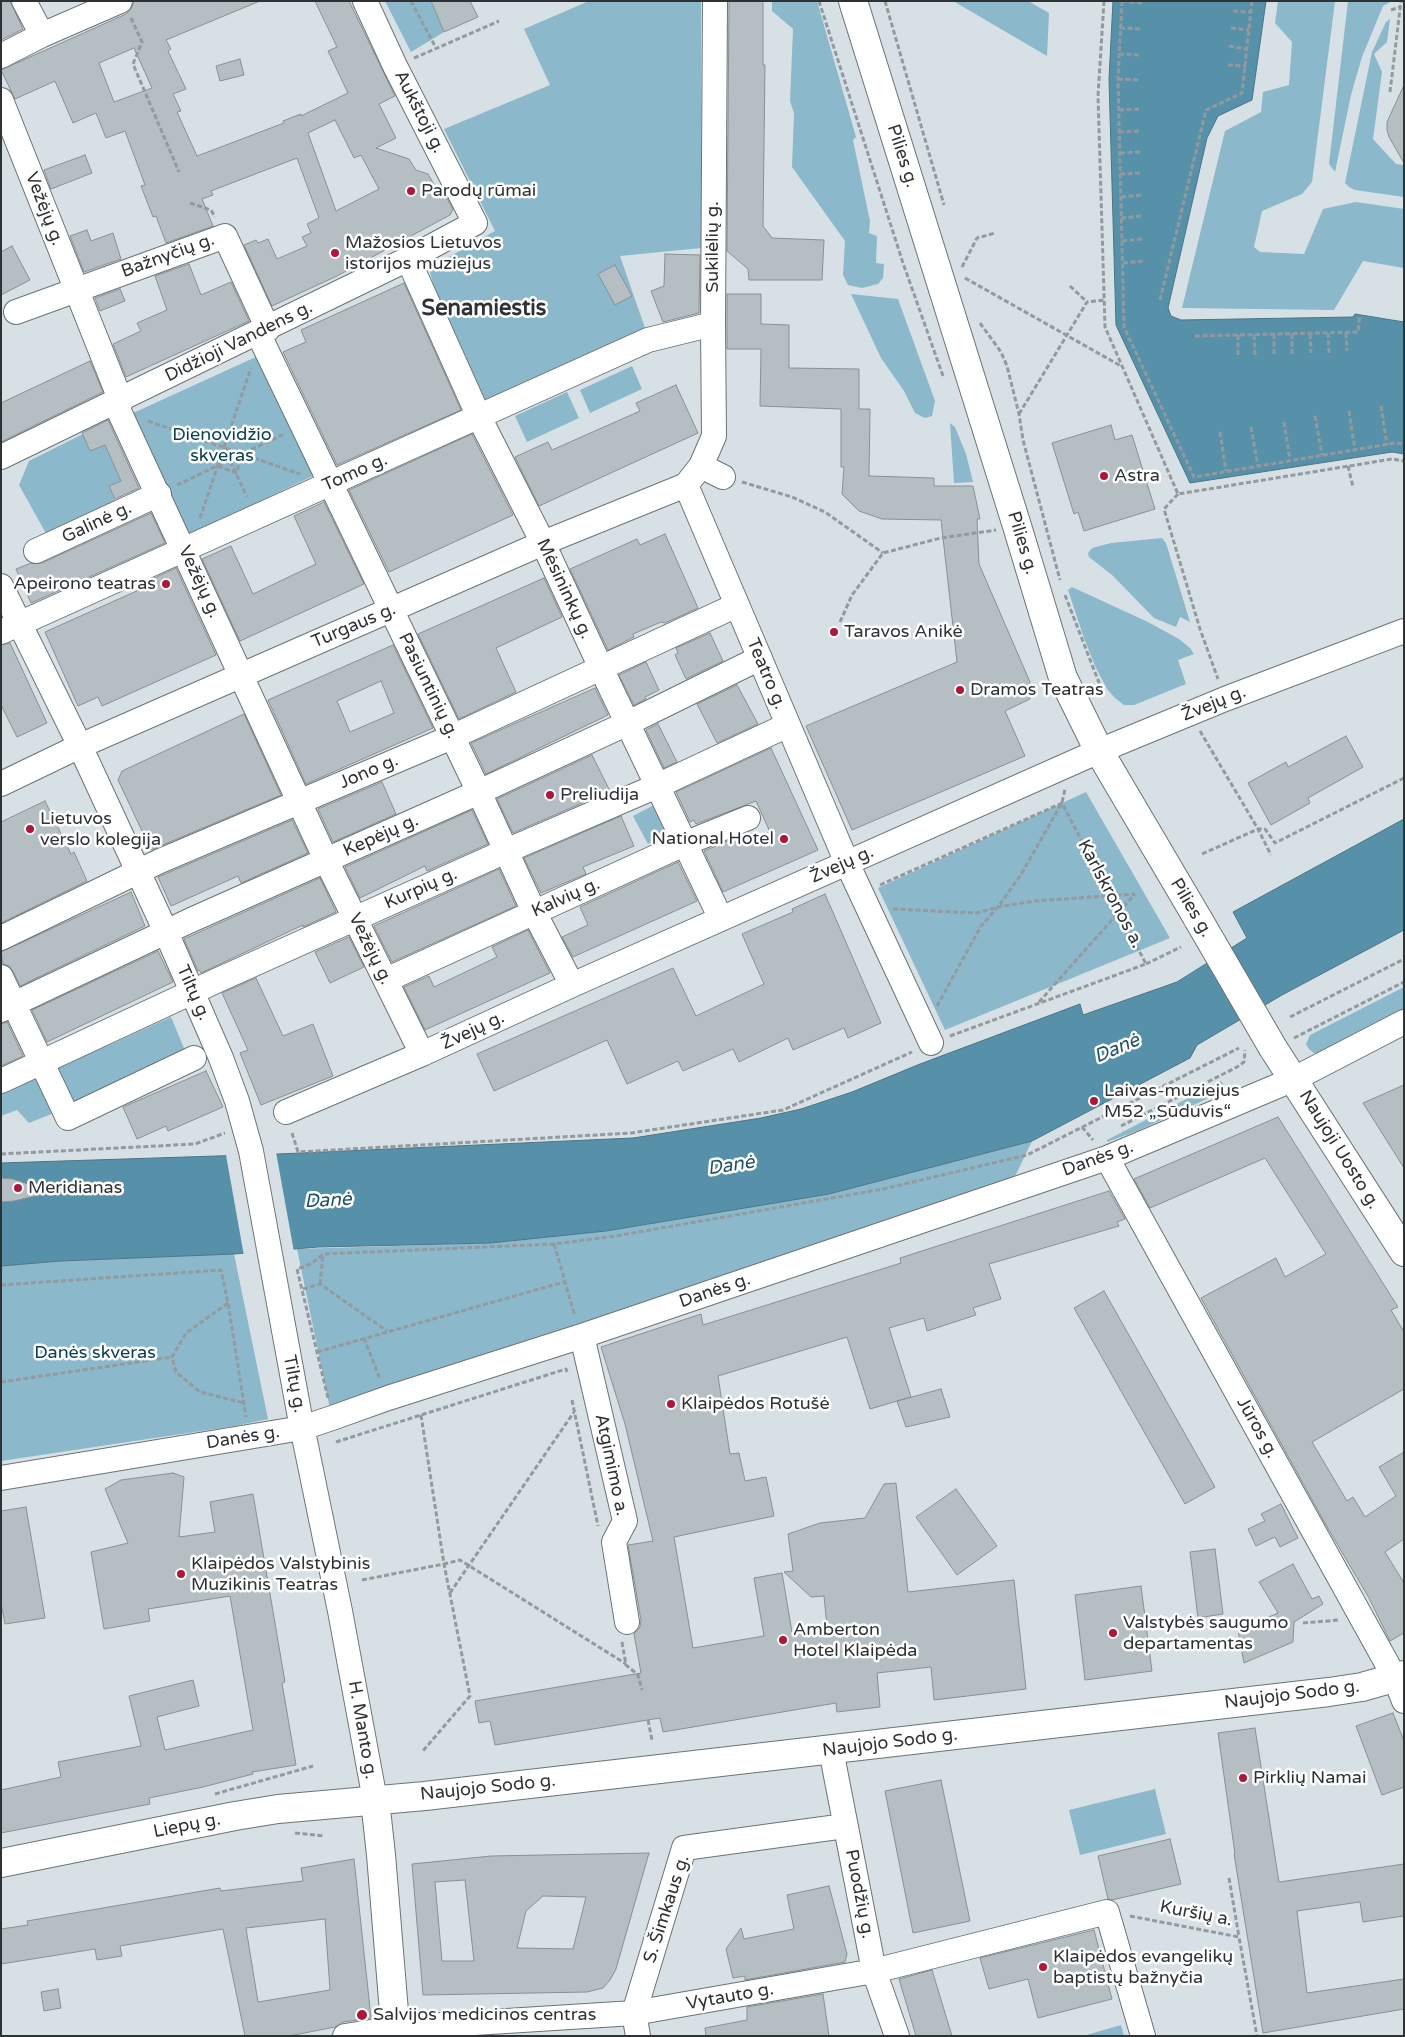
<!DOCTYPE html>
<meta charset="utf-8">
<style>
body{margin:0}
#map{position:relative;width:1405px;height:2037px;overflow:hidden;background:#d7e1e5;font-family:"Varela Round",sans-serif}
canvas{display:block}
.frame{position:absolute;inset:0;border:2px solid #2f3234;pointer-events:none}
</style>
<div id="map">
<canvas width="1405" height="2037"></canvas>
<div class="frame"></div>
</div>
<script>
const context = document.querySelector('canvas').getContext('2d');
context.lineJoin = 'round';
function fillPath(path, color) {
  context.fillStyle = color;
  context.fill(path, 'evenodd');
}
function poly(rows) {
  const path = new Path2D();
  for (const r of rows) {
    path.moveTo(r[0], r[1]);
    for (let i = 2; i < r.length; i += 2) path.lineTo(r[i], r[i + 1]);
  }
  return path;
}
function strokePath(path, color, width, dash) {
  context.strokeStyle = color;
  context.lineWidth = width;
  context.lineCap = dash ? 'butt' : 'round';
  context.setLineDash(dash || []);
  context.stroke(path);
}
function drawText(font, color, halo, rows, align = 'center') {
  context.font = font + ' "Varela Round",sans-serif';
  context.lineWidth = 5;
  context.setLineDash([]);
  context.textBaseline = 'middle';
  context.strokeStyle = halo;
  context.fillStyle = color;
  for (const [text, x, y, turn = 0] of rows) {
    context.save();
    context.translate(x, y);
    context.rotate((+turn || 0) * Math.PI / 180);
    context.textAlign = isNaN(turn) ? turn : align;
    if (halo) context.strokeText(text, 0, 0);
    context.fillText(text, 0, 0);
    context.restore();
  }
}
fillPath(poly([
 [385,1,431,1,444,32,411,52],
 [589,1,701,1,701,248,620,256,646,331,484,403,439,308,429,268,495,231,444,129,550,85,524,29],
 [772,1,817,1,856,137,853,140,870,221,869,233,877,236,876,263,884,264,883,278,878,284,862,288,848,285,843,275,845,241,792,167,794,113,790,101,793,29,772,11],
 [953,1,1028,1,1049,13,1047,56],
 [1278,1,1335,1,1312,182,1302,194,1262,211,1254,247,1260,252,1304,254,1323,209,1356,202,1404,209,1404,268,1363,261,1334,310,1182,308,1225,131,1261,112,1263,92,1289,85,1292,42,1275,23],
 [1348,1,1392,1,1383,6,1362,57,1351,95,1335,172,1329,164],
 [1390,19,1387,42,1374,54,1382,72,1373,139,1396,164,1404,165,1404,197,1355,190,1349,187,1345,183,1372,52,1386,22],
 [851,294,898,299,935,401,932,416,925,418,915,413,904,391,881,358],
 [258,356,315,475,187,536,131,414],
 [632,366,642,389,590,413,580,390],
 [567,392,579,418,527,442,515,416],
 [950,423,955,427,966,454,973,482,954,483],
 [83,434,90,451,105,445,121,481,109,486,118,507,48,537,19,485,29,461],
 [1162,538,1166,543,1190,622,1180,617,1176,627,1154,618,1112,575,1089,557,1088,553,1092,548,1111,543],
 [1072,587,1148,622,1179,639,1190,648,1194,654,1178,660,1186,684,1134,705,1124,705,1115,698,1107,689,1096,668,1084,638,1068,590],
 [1086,792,1170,938,945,1030,878,888],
 [654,805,669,833,648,844,633,816],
 [1404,987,1404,1010,1319,1057,1309,1049,1306,1044,1310,1035],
 [171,1017,186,1053,73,1104,56,1069],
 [36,1076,54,1113,29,1123,17,1110,1,1116,1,1092],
 [1221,1081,1226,1088,1224,1091,1137,1131,1107,1142,1107,1140],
 [1032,1141,1008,1191,332,1418,297,1249,490,1243,606,1231,829,1194],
 [234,1254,268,1419,235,1426,1,1461,1,1266,60,1261],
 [1155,1789,1166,1834,1080,1855,1069,1810],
 [1121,2025,1124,2036,1083,2036]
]), '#8bb8cb');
const water = poly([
 [1113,1,1266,1,1252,100,1218,116,1207,138,1168,308,1171,316,1181,320,1353,317,1355,314,1404,322,1404,454,1392,452,1190,483,1116,325,1109,79,1113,1],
 [1404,819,1404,930,1282,995,1197,1045,1190,1058,1032,1141,829,1194,606,1231,490,1243,318,1247,234,1254,60,1261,1,1266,1,1163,278,1154,633,1138,761,1118,801,1109,852,1092,920,1064,1080,1004,1083,1015,1177,982,1247,938,1233,912,1404,819]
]);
fillPath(water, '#5791a9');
strokePath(water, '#4b7486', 1);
fillPath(poly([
 [276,1152,294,1252,244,1256,226,1155]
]), '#d7e1e5');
const building = poly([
 [1,1,10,1,23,29,1,40,1,1],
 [134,1,260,1,166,40,171,49,168,51,186,89,173,94,181,111,177,112,197,156,284,123,283,121,301,114,301,116,348,93,328,51,337,47,315,1,349,1,395,96,379,104,396,138,376,148,409,159,416,170,428,174,436,188,444,193,453,209,450,215,337,276,272,306,244,245,256,240,258,243,268,239,277,259,307,246,302,237,311,233,307,224,319,218,297,158,211,191,213,195,202,199,213,226,166,243,156,216,153,217,141,186,145,185,125,131,106,138,96,113,73,123,55,81,15,99,1,70,126,14,131,9,134,1],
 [134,48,152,88,114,102,99,63,134,48],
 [335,120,354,158,361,155,379,189,336,211,308,133,335,120],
 [431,1,470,1,478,17,444,32,431,1],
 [729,1,763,1,763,65,765,65,763,226,772,238,824,240,822,280,749,280,748,269,727,251,729,1],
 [240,59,244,75,220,81,216,66,240,59],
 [1404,85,1404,163,1389,137,1387,130,1387,122,1404,85],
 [85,155,92,173,51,189,44,170,85,155],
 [87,230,91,241,113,233,121,259,84,272,70,236,87,230],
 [12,246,30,280,1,295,1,252,12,246],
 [665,254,700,255,699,313,663,322,651,291,664,286,665,254],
 [189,264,201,295,231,282,249,321,126,377,113,344,141,331,137,323,167,310,155,276,189,264],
 [615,265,632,296,615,305,598,274,615,265],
 [404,283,461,410,337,465,283,352,306,342,301,330,404,283],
 [120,289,125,301,100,311,95,298,120,289],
 [727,294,761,294,761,324,789,325,789,368,859,369,859,409,870,409,869,476,934,478,934,486,973,486,980,519,977,519,979,564,1030,682,1030,699,1005,711,1025,756,852,830,806,726,957,662,941,520,882,519,859,511,842,494,844,467,841,467,841,409,760,406,761,349,727,349,727,294],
 [90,361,103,392,1,442,1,403,90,361],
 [676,385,698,433,539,506,515,457,548,442,552,450,640,411,636,403,676,385],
 [108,420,139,488,115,499,109,486,121,481,105,445,90,451,82,433,108,420],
 [1111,425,1115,440,1132,435,1155,509,1084,531,1078,512,1074,514,1052,443,1111,425],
 [472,434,513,515,389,572,349,490,472,434],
 [324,502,364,584,240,641,202,559,231,546,253,594,316,564,294,516,324,502],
 [151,513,165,543,31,603,16,569,31,563,42,563,151,513],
 [665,534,698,608,665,623,661,622,633,634,634,637,608,650,570,569,637,539,640,545,665,534],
 [176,568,216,655,102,706,98,697,78,706,45,632,150,585,148,581,176,568],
 [544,578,562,617,496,648,516,692,459,719,418,634,544,578],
 [710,633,723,661,686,679,675,655,678,653,676,648,710,633],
 [10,643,47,723,17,737,1,705,1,645,10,643],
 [393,645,433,728,306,784,268,700,393,645],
 [381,681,394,713,350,732,337,701,381,681],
 [646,662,659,690,645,697,646,699,634,705,619,675,646,662],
 [737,685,758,724,717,743,697,704,737,685],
 [595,688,608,715,486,774,471,743,595,688],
 [244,714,281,795,151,850,118,780,122,771,244,714],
 [658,724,677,762,664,768,646,730,658,724],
 [1346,736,1363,767,1308,798,1310,803,1271,825,1248,783,1286,762,1288,767,1346,736],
 [771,748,818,850,723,892,704,851,735,838,739,846,770,832,756,801,696,824,694,820,690,822,676,792,771,748],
 [592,755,610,791,513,833,497,799,592,755],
 [382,782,396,814,333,842,318,809,382,782],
 [45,801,71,854,74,852,87,881,1,923,1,822,45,801],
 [472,810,488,844,427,871,425,866,360,898,345,867,472,810],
 [621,816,634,846,583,867,586,874,541,893,524,858,621,816],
 [292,820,308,853,241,883,238,876,171,906,158,877,292,820],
 [678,862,697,901,573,957,562,937,588,925,580,907,678,862],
 [499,869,516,906,392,962,374,926,499,869],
 [320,878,336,912,303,927,303,925,201,973,199,970,198,971,184,939,320,878],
 [131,892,145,926,20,986,13,971,9,966,3,964,1,952,131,892],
 [825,894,881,1023,848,1038,844,1028,793,1050,788,1038,739,1062,733,1049,683,1071,678,1061,627,1084,607,1040,494,1091,477,1054,673,968,696,1016,764,984,742,934,793,912,792,909,825,894],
 [528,930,550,973,425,1030,404,987,429,976,434,987,497,957,492,947,528,930],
 [349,937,364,967,330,983,315,952,349,937],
 [158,951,173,982,47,1042,32,1010,158,951],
 [256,978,283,1036,313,1024,333,1076,261,1105,240,1053,248,1050,222,993,256,978],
 [7,1022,23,1056,1,1066,1,1024,7,1022],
 [206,1071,223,1107,168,1131,166,1126,137,1139,123,1107,206,1071],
 [1404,1085,1404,1168,1363,1103,1404,1085],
 [1278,1117,1398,1307,1391,1310,1404,1332,1404,1389,1312,1442,1347,1501,1353,1497,1365,1517,1396,1496,1379,1467,1404,1452,1404,1539,1385,1552,1404,1583,1404,1633,1390,1641,1369,1598,1326,1525,1201,1298,1276,1258,1285,1277,1326,1254,1265,1158,1150,1208,1134,1179,1278,1117],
 [1,1178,13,1179,52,1192,14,1201,1,1202,1,1178],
 [1109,1191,1125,1219,1117,1222,1119,1226,989,1264,1001,1299,973,1308,976,1315,927,1331,924,1318,889,1328,911,1397,870,1409,847,1337,718,1376,730,1454,739,1453,745,1481,766,1477,774,1516,674,1537,693,1648,764,1636,754,1578,782,1573,792,1632,827,1627,824,1596,811,1597,784,1572,793,1571,788,1534,820,1523,865,1518,884,1484,896,1483,908,1592,1014,1580,1026,1689,934,1700,931,1667,877,1673,880,1707,837,1712,836,1703,663,1732,660,1718,495,1745,490,1721,479,1723,475,1701,641,1673,634,1634,640,1627,641,1620,628,1545,653,1541,625,1424,601,1347,701,1314,703,1325,901,1263,900,1258,1109,1191],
 [1104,1291,1215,1487,1185,1504,1074,1308,1104,1291],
 [941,1389,950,1417,906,1427,897,1401,941,1389],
 [173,1473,184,1477,179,1537,215,1532,210,1502,253,1494,285,1682,282,1683,296,1765,252,1772,253,1774,203,1787,149,1798,150,1804,1,1833,1,1790,61,1777,58,1762,141,1746,129,1696,193,1680,199,1706,157,1717,165,1750,253,1730,230,1596,148,1609,150,1621,104,1629,91,1552,128,1543,105,1489,121,1480,173,1473],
 [956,1489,997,1546,957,1575,916,1517,956,1489],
 [1281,1504,1298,1538,1280,1547,1275,1537,1256,1546,1248,1529,1265,1521,1261,1514,1281,1504],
 [26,1507,45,1618,5,1624,1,1603,1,1511,26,1507],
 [1215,1549,1223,1614,1198,1618,1190,1552,1215,1549],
 [1293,1564,1312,1599,1319,1596,1323,1604,1294,1622,1293,1642,1244,1663,1238,1630,1278,1613,1259,1582,1293,1564],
 [1141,1586,1152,1671,1085,1680,1075,1595,1141,1586],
 [1393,1713,1404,1741,1404,1787,1382,1795,1356,1726,1393,1713],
 [1255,1728,1279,1882,1404,1864,1404,1916,1363,1922,1360,1902,1297,1911,1307,1993,1404,1979,1404,2009,1263,2033,1234,1854,1235,1854,1218,1733,1255,1728],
 [941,1780,970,1921,913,1933,885,1791,941,1780],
 [1170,1839,1181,1884,1112,1900,1108,1899,1098,1856,1170,1839],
 [649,1853,616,1969,610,1980,603,1988,587,1992,423,1995,412,1864,491,1856,649,1853],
 [465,1880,474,1961,442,1961,435,1882,465,1880],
 [543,1896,586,1897,573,1949,517,1948,526,1911,543,1896],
 [354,1859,371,2018,343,2022,335,2027,289,2036,245,2036,223,1929,120,1946,122,1956,97,1960,95,1949,1,1964,1,1929,28,1925,27,1921,220,1888,221,1891,303,1881,301,1868,354,1859],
 [325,1919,330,1990,258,2002,246,1928,325,1919],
 [829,1886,847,1954,845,1962,745,1980,745,1976,733,1978,726,1949,741,1928,744,1939,794,1929,787,1895,829,1886],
 [1094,1930,1112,1999,1038,2018,1028,1979,989,1989,980,1958,1094,1930],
 [932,1970,952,2036,916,2036,899,1979,932,1970],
 [58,1989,61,2008,44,2011,41,1992,58,1989],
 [823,1994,829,2036,706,2036,705,2028,747,2020,747,2007,823,1994]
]);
fillPath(building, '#b5bfc3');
strokePath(building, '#879094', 1);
const minor = poly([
 [24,1,42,35],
 [1,56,42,35,120,1],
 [1,100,120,399,119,411,326,860,422,1054],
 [408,259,479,417,543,543,601,668,721,919],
 [16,312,225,236,268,329],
 [258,333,479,792,534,912,572,985],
 [1,457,408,259,475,223,395,66,365,1],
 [701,466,723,477],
 [686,485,847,863,931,1043],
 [36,551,159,494],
 [1,586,80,746,166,932,221,1058,237,1101,251,1151,299,1412,340,1611,375,1800],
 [1,632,648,340,713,324],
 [1,784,80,746,543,543,686,485,701,466,714,436,713,324,715,1],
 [1,938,160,861,452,737,737,605],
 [1,977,68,1118,194,1058],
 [386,980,684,844,748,818],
 [1,1010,189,921,479,792,628,723,760,658],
 [1,1081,218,980,506,851,657,786,788,725],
 [286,1112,422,1054,572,985,1099,751,1225,699,1404,631],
 [1107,1158,1395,1678,1404,1701],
 [582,1336,625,1521,614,1542,627,1622],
 [1,1478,302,1428,332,1418,388,1398,582,1336,1107,1158,1294,1079,1404,1022],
 [831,1750,874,1971,897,2036],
 [345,2036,395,2028,634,2013,874,1971,1107,1912,1143,2036],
 [638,2036,634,2013,684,1848,845,1826]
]);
const major = poly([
 [853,1,1017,526,1063,678,1099,751,1198,919],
 [1273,1048,1404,1252],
 [375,1800,381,1855,396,2036],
 [1,1863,235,1816,278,1809,425,1796,1329,1692,1362,1687,1404,1675]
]);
strokePath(minor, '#6a7377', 26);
strokePath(major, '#6a7377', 30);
strokePath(poly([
 [411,1,436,48],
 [819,1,903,263,943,376],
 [885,1,944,205],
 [1104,1,1098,96,1105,327,1178,494,1392,459,1404,461],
 [1122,1,1118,79,1124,327,1194,477,1395,443,1404,444],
 [1122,1,1143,3],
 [1391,10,1400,7],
 [1233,11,1251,12],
 [131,18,142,42,133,64,179,172],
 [1120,28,1142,29],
 [1231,28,1249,30],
 [1229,46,1247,49],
 [1119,54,1141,55],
 [414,58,499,21],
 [1228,65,1246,66],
 [1118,79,1139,80],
 [1390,92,1401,1],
 [1119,110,1139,109],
 [1119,132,1139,131],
 [1120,153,1140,152],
 [1120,174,1141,173],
 [1121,197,1141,195],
 [190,203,211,210,215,217],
 [1121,218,1142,216],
 [1122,241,1142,239],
 [1123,263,1143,261],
 [962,267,977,238,995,233],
 [965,278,1121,366],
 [1070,286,1087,302],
 [1160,300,1206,110,1242,93,1252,1],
 [980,323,1001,352,1007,366,1019,414,1023,440,1060,580],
 [1328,333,1329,353],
 [1346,333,1347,351],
 [1274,334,1274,354],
 [1292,334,1292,354],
 [1310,334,1311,353],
 [1238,335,1238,356],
 [1254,335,1255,355],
 [1195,336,1358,332,1360,315],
 [1381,406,1387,445],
 [1349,411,1355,450],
 [1019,414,1087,302,1105,300],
 [1315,416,1322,455],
 [148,421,300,474],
 [1284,422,1290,460],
 [1251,427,1258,466],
 [1220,432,1226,471],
 [224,448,247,497],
 [218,466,236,473,243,454],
 [1348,466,1353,487],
 [742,482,792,497,825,512,883,553],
 [177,485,284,434],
 [1178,494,1164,509,1200,629,1218,679],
 [200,518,251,368],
 [1065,595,1103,693],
 [840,622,852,595,883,553,941,538,996,530],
 [1200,731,1258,829,1271,855],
 [1202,854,1258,829,1265,829,1275,843,1404,778],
 [880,885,1062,803,1146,964,950,1036],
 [893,909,976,913,998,907,1034,901,1135,894],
 [1146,964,1181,947],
 [1039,1002,1135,894],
 [937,1006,981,926,998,907,1020,876,1062,803,1065,789],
 [1290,1017,1404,959],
 [1294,1038,1404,982],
 [1121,1126,1237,1067,1244,1062,1245,1050],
 [1082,1127,1093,1140],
 [292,1133,298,1152,631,1133,783,1110,912,1052],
 [1,1154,195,1144,225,1133],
 [554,1244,575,1316],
 [320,1284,323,1255],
 [1,1285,221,1270,228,1303,246,1417],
 [303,1289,320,1284,387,1331],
 [228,1303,186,1333,172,1357,176,1372,200,1392,244,1403],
 [364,1338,380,1379],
 [317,1352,564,1282],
 [1,1382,172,1357],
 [328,1398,297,1269,311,1264,323,1254,554,1244,616,1236,883,1189,1027,1155,1239,1048],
 [572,1400,598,1526],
 [421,1415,444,1564,460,1560,626,1664],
 [336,1442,566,1369,567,1372],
 [362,1580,444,1564,470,1696,422,1752],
 [450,1593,574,1412],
 [1303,1623,1339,1620],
 [622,1642,626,1665,638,1675,642,1690],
 [648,1720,652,1740],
 [215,1794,313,1766],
 [295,1833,324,1836],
 [1229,1878,1239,1937],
 [1130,1916,1239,1937,1257,2036]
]), '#939a9e', 3, [5, 2.5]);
strokePath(minor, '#fff', 24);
strokePath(major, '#fff', 28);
const majorBridge = poly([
 [1198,919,1273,1048]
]);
strokePath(majorBridge, '#6a7377', 30, []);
strokePath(majorBridge, '#fff', 28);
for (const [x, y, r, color] of [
 [411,191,5,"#ac173a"],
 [335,253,5,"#ac173a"],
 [1104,476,5,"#ac173a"],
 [166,584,5,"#ac173a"],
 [834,632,5,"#ac173a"],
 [960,690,5,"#ac173a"],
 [550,795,5,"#ac173a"],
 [30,829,5,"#ac173a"],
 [784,839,5,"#ac173a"],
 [1094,1101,5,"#ac173a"],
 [18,1188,5,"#ac173a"],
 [671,1404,5,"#ac173a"],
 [181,1574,5,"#ac173a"],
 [1113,1633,5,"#ac173a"],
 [783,1640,5,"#ac173a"],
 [1243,1778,5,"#ac173a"],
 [1043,1967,5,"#ac173a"],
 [362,2015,6,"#ac173a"]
]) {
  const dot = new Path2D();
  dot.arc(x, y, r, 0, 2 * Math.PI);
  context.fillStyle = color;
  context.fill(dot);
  strokePath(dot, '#fff', 2);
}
drawText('18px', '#2f3234', '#fff', [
 ["Aukštoji g.",419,112,63],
 ["Pilies g.",902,156,72],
 ["Vežėjų g.",44,209,69],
 ["Sukilėlių g.",713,247,-90],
 ["Bažnyčių g.",168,256,-20],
 ["Didžioji Vandens g.",239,342,-26],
 ["Tomo g.",355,473,-24],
 ["Galinė g.",97,523,-25],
 ["Pilies g.",1022,543,73],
 ["Vežėjų g.",199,582,65],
 ["Mėsininkų g.",564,589,65],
 ["Turgaus g.",354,626,-23],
 ["Teatro g.",766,674,67],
 ["Pasiuntinių g.",428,686,64],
 ["Žvejų g.",1214,704,-22],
 ["Jono g.",369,772,-23],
 ["Kepėjų g.",381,836,-24],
 ["Žvejų g.",842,865,-24],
 ["Kurpių g.",421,889,-24],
 ["Karlskronos a.",1110,894,62],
 ["Kalvių g.",566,898,-24],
 ["Pilies g.",1191,908,59],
 ["Vežėjų g.",370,949,64],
 ["Tiltų g.",193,993,66],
 ["Žvejų g.",473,1031,-25],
 ["Naujoji Uosto g.",1339,1150,58],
 ["Danės g.",1098,1159,-20],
 ["Danės g.",715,1291,-19],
 ["Tiltų g.",294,1384,79],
 ["Jūros g.",1257,1428,61],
 ["Danės g.",243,1438,-9],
 ["Atgimimo a.",611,1465,78],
 ["Naujojo Sodo g.",1292,1695,-7],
 ["H. Manto g.",362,1730,80],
 ["Naujojo Sodo g.",890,1743,-7],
 ["Naujojo Sodo g.",488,1788,-6],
 ["Liepų g.",187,1826,-11],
 ["Puodžių g.",859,1894,79],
 ["S. Šimkaus g.",667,1909,-72],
 ["Kuršių a.",1196,1914,11],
 ["Vytauto g.",730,1997,-10]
]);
drawText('18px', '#2f3234', '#fff', [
 ["Parodų rūmai",421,191],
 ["Mažosios Lietuvos",345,243],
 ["istorijos muziejus",345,264],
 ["Astra",1114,476],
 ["Apeirono teatras",156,584,"right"],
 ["Taravos Anikė",844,632],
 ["Dramos Teatras",970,690],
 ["Preliudija",560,795],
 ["Lietuvos",40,819],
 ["verslo kolegija",40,840],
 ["National Hotel",774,839,"right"],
 ["Laivas-muziejus",1104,1091],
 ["M52 „Sūduvis“",1104,1112],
 ["Meridianas",28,1188],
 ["Klaipėdos Rotušė",681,1404],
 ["Klaipėdos Valstybinis",191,1564],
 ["Muzikinis Teatras",191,1585],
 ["Valstybės saugumo",1123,1623],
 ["departamentas",1123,1644],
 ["Amberton",793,1630],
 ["Hotel Klaipėda",793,1651],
 ["Pirklių Namai",1253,1778],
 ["Klaipėdos evangelikų",1053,1957],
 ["baptistų bažnyčia",1053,1978],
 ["Salvijos medicinos centras",373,2015]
], 'left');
drawText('18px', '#0b4051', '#fff', [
 ["Dienovidžio",222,435],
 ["skveras",222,456],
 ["Danės skveras",95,1353]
]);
drawText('italic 19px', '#215264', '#fff', [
 ["Danė",1117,1049,-23],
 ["Danė",731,1166,-9],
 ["Danė",328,1201,-3]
]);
drawText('bold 22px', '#2f3234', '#fff', [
 ["Senamiestis",484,309]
]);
</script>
